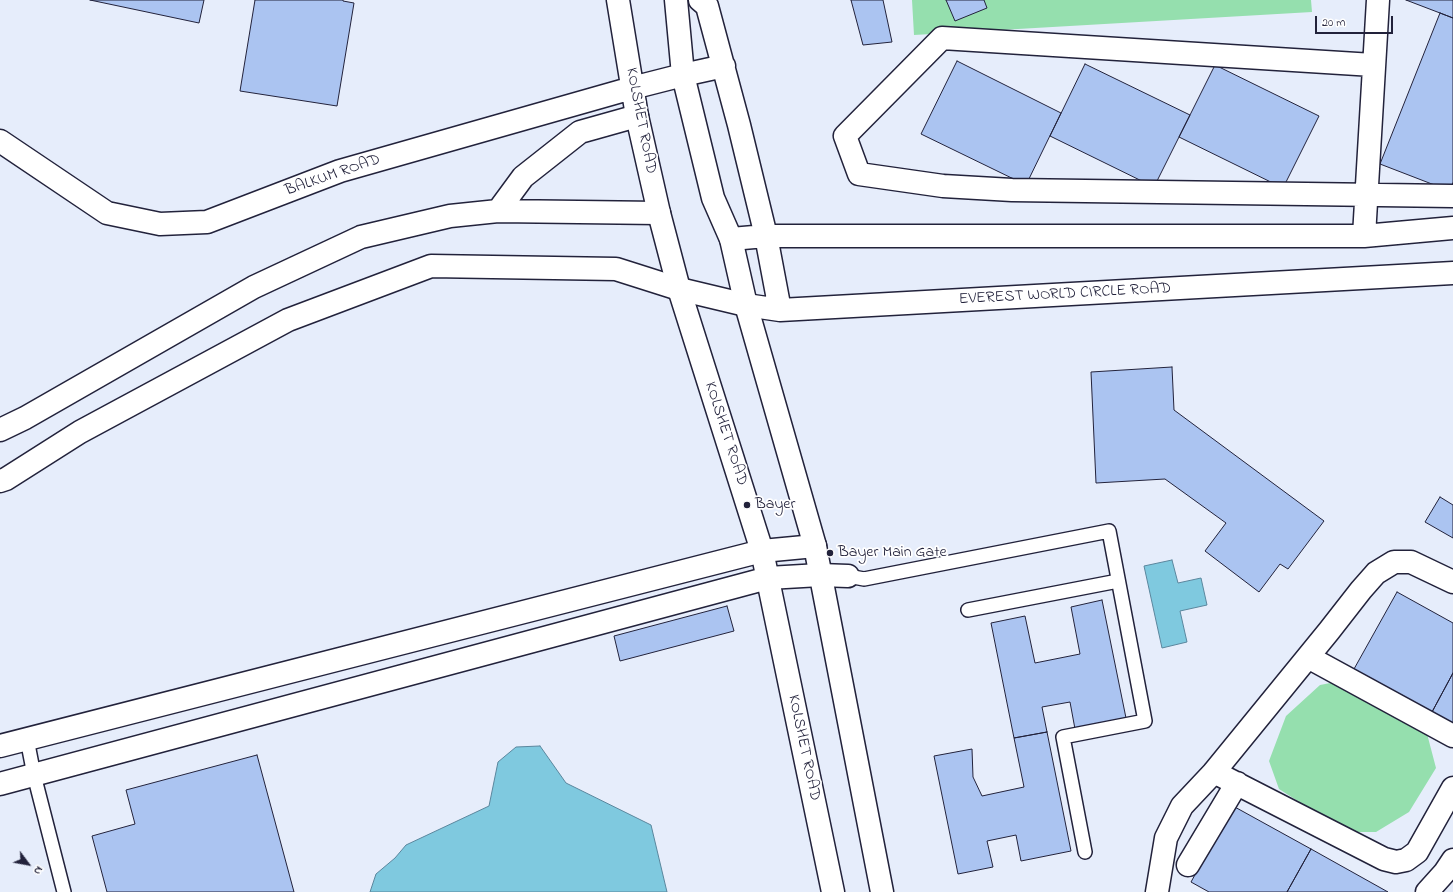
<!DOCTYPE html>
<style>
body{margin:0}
#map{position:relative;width:1453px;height:892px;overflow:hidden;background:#e6edfb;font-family:"Indie Flower",sans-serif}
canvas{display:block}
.north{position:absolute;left:8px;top:844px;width:40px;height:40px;-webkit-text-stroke:3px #fff;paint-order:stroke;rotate:122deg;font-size:11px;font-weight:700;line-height:16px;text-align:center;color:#22223b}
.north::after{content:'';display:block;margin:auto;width:14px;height:18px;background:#22223b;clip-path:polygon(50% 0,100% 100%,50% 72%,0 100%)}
.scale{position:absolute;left:1315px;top:16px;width:78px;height:18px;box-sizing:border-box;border:2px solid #22223b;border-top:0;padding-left:5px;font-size:12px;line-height:14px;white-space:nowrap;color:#22223b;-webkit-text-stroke:3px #fff;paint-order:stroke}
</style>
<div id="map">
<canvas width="1453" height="892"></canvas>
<div class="north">N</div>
<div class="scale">20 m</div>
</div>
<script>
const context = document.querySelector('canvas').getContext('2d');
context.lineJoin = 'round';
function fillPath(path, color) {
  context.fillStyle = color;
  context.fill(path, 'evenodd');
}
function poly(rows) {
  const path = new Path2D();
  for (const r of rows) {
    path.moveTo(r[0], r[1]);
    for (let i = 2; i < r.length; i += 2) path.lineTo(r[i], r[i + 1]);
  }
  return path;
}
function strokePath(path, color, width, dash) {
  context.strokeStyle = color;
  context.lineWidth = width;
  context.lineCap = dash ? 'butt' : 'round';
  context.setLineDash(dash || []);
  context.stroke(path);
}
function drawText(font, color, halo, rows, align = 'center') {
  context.font = font + ' "Indie Flower",sans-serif';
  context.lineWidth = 3.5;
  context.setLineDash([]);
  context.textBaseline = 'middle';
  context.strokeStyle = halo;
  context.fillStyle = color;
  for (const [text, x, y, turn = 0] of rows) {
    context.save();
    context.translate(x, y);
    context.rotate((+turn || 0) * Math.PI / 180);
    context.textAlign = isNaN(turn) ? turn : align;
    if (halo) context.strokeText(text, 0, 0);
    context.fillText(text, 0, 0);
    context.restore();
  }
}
fillPath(poly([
 [912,0,1311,0,1312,12,914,35],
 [1351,679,1425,726,1436,768,1409,812,1376,832,1346,832,1279,789,1269,761,1286,716,1320,685]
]), '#95dfae');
const water = poly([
 [1172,560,1178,583,1201,578,1207,605,1180,611,1187,642,1162,648,1144,566,1172,560],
 [540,746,566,783,651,825,667,892,370,892,376,874,395,858,406,845,489,806,498,762,516,747,540,746]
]);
fillPath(water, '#7fc9df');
strokePath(water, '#5a869d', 1);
const building = poly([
 [90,0,204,0,199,23,90,0],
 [255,0,343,0,343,1,354,3,337,106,240,91,255,0],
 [851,0,883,0,892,42,863,45,851,0],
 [946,0,984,0,987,8,955,21,946,0],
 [1406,0,1453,0,1453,18,1440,13,1406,0],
 [1440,13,1453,18,1453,182,1450,191,1380,164,1440,13],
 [957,61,1061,113,1026,185,921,134,957,61],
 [1085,64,1190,115,1154,187,1050,136,1085,64],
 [1215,65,1319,116,1283,188,1179,137,1215,65],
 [1172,367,1174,410,1324,521,1288,569,1280,564,1259,592,1205,551,1226,523,1165,479,1096,483,1091,372,1172,367],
 [1440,497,1453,505,1453,538,1425,522,1440,497],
 [1397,592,1453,623,1453,673,1432,712,1354,669,1397,592],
 [1102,600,1126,718,1075,729,1070,702,1042,707,1047,732,1014,738,991,623,1025,616,1035,663,1080,654,1071,607,1102,600],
 [727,606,734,631,620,661,614,636,727,606],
 [1453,673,1453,723,1432,712,1453,673],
 [1047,732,1071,851,1021,861,1016,835,987,841,993,867,958,874,934,756,972,749,973,777,982,796,1024,787,1014,738,1047,732],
 [257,755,294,892,107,892,92,836,135,824,126,790,257,755],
 [1233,806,1311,849,1287,892,1209,892,1191,882,1233,806],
 [1311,849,1388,892,1287,892,1311,849]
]);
fillPath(building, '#abc4f1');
strokePath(building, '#22223b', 1);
const lane = poly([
 [848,576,864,579,1109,531,1145,721,1063,737,1085,852],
 [968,610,1118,581],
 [27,739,34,775,64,892]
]);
const street = poly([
 [700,0,707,6,739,125,766,236,780,310],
 [1373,65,942,38,845,136,859,174,943,186,1012,190,1453,196],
 [683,75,724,66],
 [498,211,523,177,580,132,637,116],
 [1364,236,1378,0],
 [731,239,766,236,1364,236,1453,228],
 [0,430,25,418,254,287,361,237,450,216,498,211,659,213],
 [0,481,6,479,80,432,288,320,431,266,616,269,679,289,746,305,780,310,1453,273],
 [1308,657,1453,736],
 [0,746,762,551,815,546],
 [1214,772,1384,859,1396,862,1406,860,1417,852,1453,788],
 [0,784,768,578,820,575,848,576],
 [1188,865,1237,783],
 [1157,892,1166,838,1182,806,1214,772,1329,631,1361,590,1376,573,1394,562,1411,562,1453,582],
 [1427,892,1445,872,1453,860]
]);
const secondary = poly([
 [618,0,637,116,659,213,679,289,762,551,833,892],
 [676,0,683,75,713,198,731,239,746,305,815,546,882,892],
 [0,141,107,213,160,224,207,222,340,171,632,88,683,75]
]);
strokePath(lane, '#22223b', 16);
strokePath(street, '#22223b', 25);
strokePath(secondary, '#22223b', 25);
strokePath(lane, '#fff', 13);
strokePath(street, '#fff', 22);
strokePath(secondary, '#fff', 22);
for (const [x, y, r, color] of [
 [747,505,4,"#22223b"],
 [830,553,4,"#22223b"]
]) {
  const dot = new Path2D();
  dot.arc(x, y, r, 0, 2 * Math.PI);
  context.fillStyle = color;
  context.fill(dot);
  strokePath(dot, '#fff', 1.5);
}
drawText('16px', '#22223b', '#fff', [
 ["KOLSHET ROAD",640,121,79],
 ["BALKUM ROAD",333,176,-19],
 ["EVEREST WORLD CIRCLE ROAD",1065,295,-3],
 ["KOLSHET ROAD",725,434,72],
 ["KOLSHET ROAD",803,748,78]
]);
drawText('16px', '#22223b', '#fff', [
 ["Bayer",755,505],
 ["Bayer Main Gate",838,553]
], 'left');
</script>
